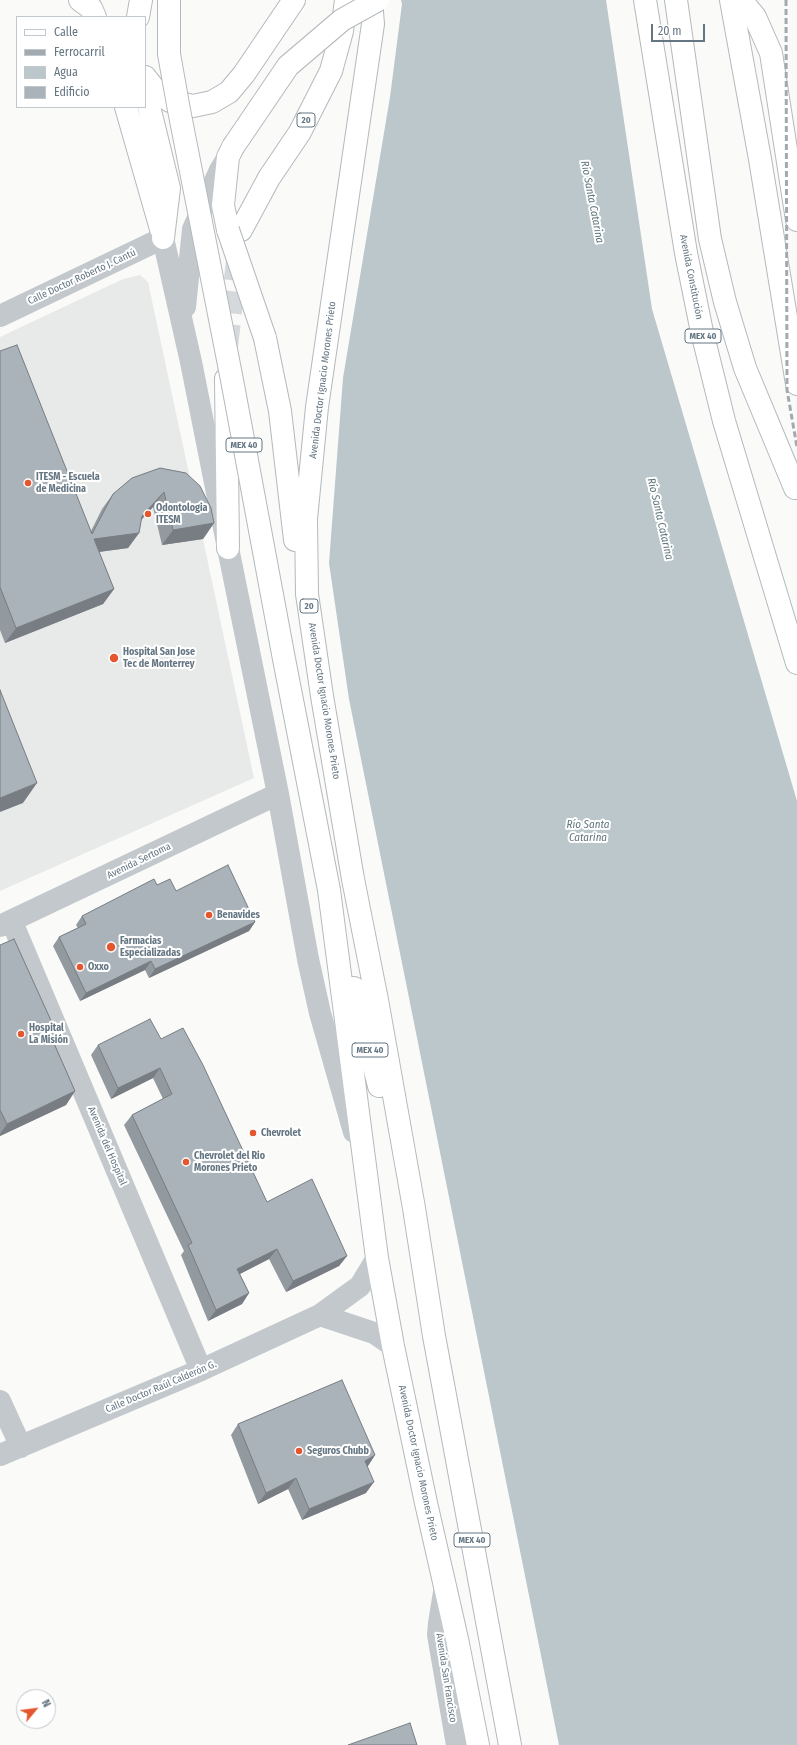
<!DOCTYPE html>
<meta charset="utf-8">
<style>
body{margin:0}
#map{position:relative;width:797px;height:1745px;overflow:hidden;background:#fafaf8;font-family:"Fira Sans Condensed",sans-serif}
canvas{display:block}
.legend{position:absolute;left:16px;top:16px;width:130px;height:92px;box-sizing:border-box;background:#fff;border:1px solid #c1c8cd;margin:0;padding:5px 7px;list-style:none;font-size:12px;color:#657683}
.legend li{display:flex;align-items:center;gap:8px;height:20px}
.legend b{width:20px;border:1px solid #c1c8cd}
.north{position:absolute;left:16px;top:1689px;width:40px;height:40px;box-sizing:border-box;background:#fff;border:1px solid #c1c8cd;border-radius:50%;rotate:61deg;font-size:11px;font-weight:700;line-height:16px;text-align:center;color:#657683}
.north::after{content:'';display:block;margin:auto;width:14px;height:18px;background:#e4572e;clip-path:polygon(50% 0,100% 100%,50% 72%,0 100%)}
.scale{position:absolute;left:651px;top:24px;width:54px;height:18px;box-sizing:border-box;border:2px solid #657683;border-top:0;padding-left:5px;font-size:12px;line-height:14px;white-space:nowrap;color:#657683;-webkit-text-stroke:3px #fff;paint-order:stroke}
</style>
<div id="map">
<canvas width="797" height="1745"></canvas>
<ul class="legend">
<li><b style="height:5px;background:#fff"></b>Calle</li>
<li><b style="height:5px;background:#a2aab0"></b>Ferrocarril</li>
<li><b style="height:11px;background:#bbc7cb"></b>Agua</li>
<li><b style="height:11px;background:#aab3b9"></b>Edificio</li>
</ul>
<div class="north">N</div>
<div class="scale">20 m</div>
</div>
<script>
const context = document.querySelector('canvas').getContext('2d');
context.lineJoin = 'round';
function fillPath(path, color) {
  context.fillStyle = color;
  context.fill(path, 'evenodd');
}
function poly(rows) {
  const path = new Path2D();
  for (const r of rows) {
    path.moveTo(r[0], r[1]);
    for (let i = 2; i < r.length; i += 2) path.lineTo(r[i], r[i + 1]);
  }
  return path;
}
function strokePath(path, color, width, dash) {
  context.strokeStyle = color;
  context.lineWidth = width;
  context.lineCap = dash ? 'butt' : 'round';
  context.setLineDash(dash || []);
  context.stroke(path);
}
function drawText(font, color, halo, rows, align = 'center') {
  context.font = font + ' "Fira Sans Condensed",sans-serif';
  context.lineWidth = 4;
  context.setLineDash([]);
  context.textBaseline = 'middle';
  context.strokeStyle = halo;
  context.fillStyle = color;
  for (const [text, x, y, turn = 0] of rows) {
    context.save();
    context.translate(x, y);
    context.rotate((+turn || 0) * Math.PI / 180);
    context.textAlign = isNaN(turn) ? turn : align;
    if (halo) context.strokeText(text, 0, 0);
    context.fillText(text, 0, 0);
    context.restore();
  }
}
fillPath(poly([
 [140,275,148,282,254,778,0,891,0,337,123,279]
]), '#e8e9e9');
fillPath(poly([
 [401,0,606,0,652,309,797,801,797,1745,559,1745,349,699,329,563,343,378,390,97,402,4]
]), '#bbc7cb');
strokePath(poly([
 [227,346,238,253]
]), '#d5d9db', 22, [22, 11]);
const major = poly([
 [731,0,760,159,797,384]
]);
const highway = poly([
 [80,0,91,8,95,17],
 [371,0,373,24,317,407,306,519,307,594,322,696,353,879,377,1000,414,1208,434,1336,510,1745],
 [645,0,686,253,702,332,724,421,797,663],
 [676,0,710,239,725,302,745,368,795,488],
 [741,0,755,17,771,53,797,220],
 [138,17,141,0],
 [145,77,156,91,170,101,193,106,212,102,229,92,244,74,294,0],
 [145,90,169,188,163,238],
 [126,107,161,229],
 [228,230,223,205,228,157,233,147],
 [241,230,269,178,300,132,331,71,342,31,346,0],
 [265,338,280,411,295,540],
 [226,379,228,548],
 [329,890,377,1258,393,1346,426,1503,457,1639,478,1745],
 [354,988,379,1086]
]);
strokePath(major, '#b5babe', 24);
strokePath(highway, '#b4b9bd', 24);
strokePath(poly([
 [185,307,193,229,220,170,228,157],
 [0,316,163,238,191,362,228,548,278,794,308,959,320,1013,354,1132],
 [12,922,201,1370],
 [0,926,278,794],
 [320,1315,374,1333,393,1346],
 [0,1401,21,1447],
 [0,1455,201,1370,320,1315,360,1286,377,1258],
 [445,1586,439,1623,438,1635,457,1745]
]), '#c3c8cc', 22);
strokePath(major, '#fff', 22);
strokePath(highway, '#fff', 22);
strokePath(poly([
 [786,0,787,390,797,447]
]), '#a2aab0', 3, [6, 3]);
const highwayBridge = poly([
 [169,0,169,54,179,110,232,380,284,659,329,890],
 [233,147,288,66,342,20,378,0],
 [228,230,265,338]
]);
strokePath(highwayBridge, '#b4b9bd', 24, []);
strokePath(highwayBridge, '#fff', 22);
fillPath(poly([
 [0,351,91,531,102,509,113,494,160,468,214,523,203,539,162,545,153,507,141,520,139,533,128,548,99,552,114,589,103,604,5,643,0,630],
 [157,885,176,891,255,922,249,931,149,978,145,970,80,1001,53,946,59,937,78,928,76,925,82,916],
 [0,945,58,1036,54,1043,75,1091,66,1105,0,1136],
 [161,1039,267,1202,347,1256,339,1266,286,1292,269,1259,240,1274,249,1293,242,1304,208,1321,181,1255,184,1251,124,1125,132,1115,163,1099,153,1078,111,1099,91,1055,98,1045],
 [238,1424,375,1455,367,1467,366,1493,302,1520,288,1489,258,1504,231,1435]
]), '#929a9f');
fillPath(poly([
 [164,492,153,507,131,531,142,516],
 [214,523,203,539,162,545,173,530],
 [139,533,128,548,83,554,94,539],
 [114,589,103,604,5,643,16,628],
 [37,783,23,803,0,812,0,798],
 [255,922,249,931,149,978,155,969],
 [151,961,145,970,80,1001,86,993],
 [58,1036,49,1050,52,1039],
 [160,1068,153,1078,111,1099,118,1088],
 [75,1091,66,1105,0,1136,0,1134,7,1124],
 [277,1249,269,1259,230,1279,237,1269],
 [347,1256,339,1266,286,1292,293,1281],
 [249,1293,242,1304,208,1321,216,1310],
 [375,1455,368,1466,357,1472,365,1461],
 [296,1478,288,1489,258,1504,266,1493],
 [374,1482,366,1493,302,1520,309,1509]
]), '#777d82');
const building = poly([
 [17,345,92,534,113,494,132,478,160,468,186,473,200,486,211,508,214,523,173,530,164,492,142,516,139,533,94,539,114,589,16,628,0,587,0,351,17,345],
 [0,690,37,783,0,798,0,690],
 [228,865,255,922,155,969,151,961,86,993,59,937,86,924,82,916,154,879,157,885,170,879,176,891,228,865],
 [14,939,58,1036,52,1039,75,1091,7,1124,0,1110,0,945,14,939],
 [150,1019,161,1039,183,1028,203,1065,267,1202,312,1179,347,1256,293,1281,277,1249,237,1269,249,1293,216,1310,188,1245,192,1243,132,1115,172,1094,160,1068,118,1088,98,1045,150,1019],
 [342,1380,375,1455,365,1461,374,1482,309,1509,296,1478,266,1493,238,1424,342,1380],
 [410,1723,417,1745,348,1745,410,1723]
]);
fillPath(building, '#aab3b9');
strokePath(building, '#777d82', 1);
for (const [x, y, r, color] of [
 [28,483,4,"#e4572e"],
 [148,514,4,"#e4572e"],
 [114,658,5,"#e4572e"],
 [209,915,4,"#e4572e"],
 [111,947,5,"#e4572e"],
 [80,967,4,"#e4572e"],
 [21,1034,4,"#e4572e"],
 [253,1133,4,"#e4572e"],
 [186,1162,4,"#e4572e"],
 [299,1451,4,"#e4572e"]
]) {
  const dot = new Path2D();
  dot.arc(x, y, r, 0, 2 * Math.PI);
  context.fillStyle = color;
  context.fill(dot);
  strokePath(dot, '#fff', 1.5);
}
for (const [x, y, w] of [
 [306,120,18],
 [703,336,36],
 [244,445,36],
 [309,606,18],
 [370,1050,36],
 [472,1540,36]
]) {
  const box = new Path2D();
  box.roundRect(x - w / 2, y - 7, w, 14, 3);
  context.fillStyle = '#fff';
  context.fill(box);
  strokePath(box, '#657683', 1);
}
drawText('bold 9px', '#657683', null, [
 ["20",306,120],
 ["MEX 40",703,336],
 ["MEX 40",244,445],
 ["20",309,606],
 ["MEX 40",370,1050],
 ["MEX 40",472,1540]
]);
drawText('10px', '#657683', '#fff', [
 ["Calle Doctor Roberto J. Cantú",82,277,-25],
 ["Avenida Constitución",691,277,79],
 ["Avenida Doctor Ignacio Morones Prieto",323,380,-83],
 ["Avenida Doctor Ignacio Morones Prieto",324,701,81],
 ["Avenida Sertoma",139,861,-26],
 ["Avenida del Hospital",107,1146,67],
 ["Calle Doctor Raúl Calderón G.",161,1387,-23],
 ["Avenida Doctor Ignacio Morones Prieto",418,1463,78],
 ["Avenida San Francisco",446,1678,81]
]);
drawText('bold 10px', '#657683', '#fff', [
 ["ITESM - Escuela",36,477],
 ["de Medicina",36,489],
 ["Odontologia",156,508],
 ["ITESM",156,520],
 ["Hospital San Jose",123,652],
 ["Tec de Monterrey",123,664],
 ["Benavides",217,915],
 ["Farmacias",120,941],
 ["Especializadas",120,953],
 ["Oxxo",88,967],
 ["Hospital",29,1028],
 ["La Misión",29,1040],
 ["Chevrolet",261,1133],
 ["Chevrolet del Rio",194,1156],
 ["Morones Prieto",194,1168],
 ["Seguros Chubb",307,1451]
], 'left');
drawText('italic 11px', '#60757c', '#fff', [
 ["Río Santa Catarina",592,202,79],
 ["Río Santa Catarina",660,519,77],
 ["Río Santa",588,825],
 ["Catarina",588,838]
]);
</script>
